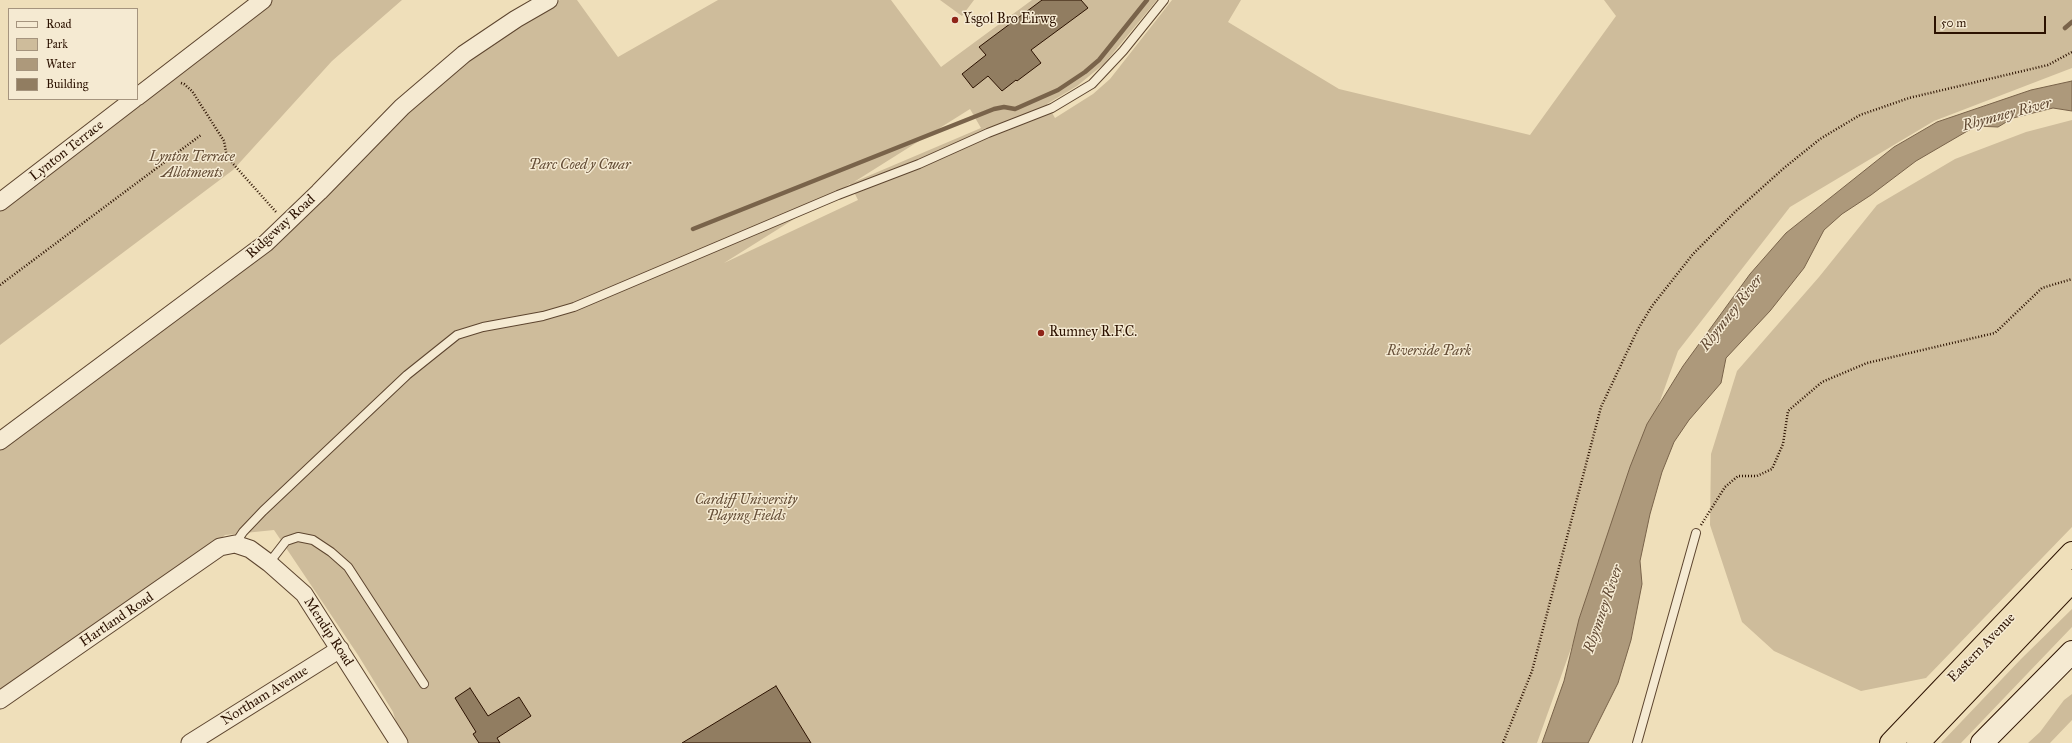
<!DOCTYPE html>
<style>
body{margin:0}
#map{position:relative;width:2072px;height:743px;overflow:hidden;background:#efdfba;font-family:"IM FELL Great Primer",serif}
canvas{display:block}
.legend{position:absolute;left:8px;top:8px;width:130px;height:92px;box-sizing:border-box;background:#f5ead2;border:1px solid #a5947e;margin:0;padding:5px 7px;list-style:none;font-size:12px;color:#2c1201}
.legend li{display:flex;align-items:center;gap:8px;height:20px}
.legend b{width:20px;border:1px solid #a5947e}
.scale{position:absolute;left:1934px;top:16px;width:112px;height:18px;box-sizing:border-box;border:2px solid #2c1201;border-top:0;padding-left:5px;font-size:12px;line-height:14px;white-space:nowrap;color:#2c1201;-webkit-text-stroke:3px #f5ead2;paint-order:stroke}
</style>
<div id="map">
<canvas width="2072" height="743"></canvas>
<ul class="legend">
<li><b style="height:5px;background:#f5ead2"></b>Road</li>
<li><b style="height:11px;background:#cebc9b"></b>Park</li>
<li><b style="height:11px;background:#ad997b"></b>Water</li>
<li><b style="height:11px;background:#917d61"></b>Building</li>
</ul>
<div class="scale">50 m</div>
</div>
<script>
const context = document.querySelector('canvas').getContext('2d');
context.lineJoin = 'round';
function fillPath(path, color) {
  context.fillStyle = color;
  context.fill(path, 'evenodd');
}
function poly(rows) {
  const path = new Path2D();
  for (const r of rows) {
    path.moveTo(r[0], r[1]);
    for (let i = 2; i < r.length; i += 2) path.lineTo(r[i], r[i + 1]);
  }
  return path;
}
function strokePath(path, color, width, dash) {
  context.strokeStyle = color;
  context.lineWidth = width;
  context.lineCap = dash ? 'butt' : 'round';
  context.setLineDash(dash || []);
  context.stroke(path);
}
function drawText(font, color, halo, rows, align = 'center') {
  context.font = font + ' "IM FELL Great Primer",serif';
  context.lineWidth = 3;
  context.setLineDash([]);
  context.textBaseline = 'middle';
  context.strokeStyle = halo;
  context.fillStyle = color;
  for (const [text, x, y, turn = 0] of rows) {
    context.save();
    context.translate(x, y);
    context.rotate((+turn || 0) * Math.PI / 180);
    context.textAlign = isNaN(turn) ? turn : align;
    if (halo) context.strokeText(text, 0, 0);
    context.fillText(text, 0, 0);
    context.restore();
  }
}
fillPath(poly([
 [272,0,402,0,332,61,233,170,0,345,0,209],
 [560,0,577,0,618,57,718,0,891,0,941,67,1032,0,1157,0,1104,64,1077,86,1047,104,1055,118,1093,94,1110,79,1172,0,1241,0,1228,22,1339,89,1530,135,1616,16,1604,0,2072,0,2072,68,1934,121,1790,207,1678,351,1537,743,408,743,396,722,393,712,358,655,274,530,225,535,211,547,0,694,0,448,270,247,405,112,467,59,515,27],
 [970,109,981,128,854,182],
 [850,184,858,200,724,263],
 [940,0,974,0,962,16],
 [2072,120,2072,527,1926,678,1861,691,1774,651,1742,622,1710,525,1711,454,1737,371,1819,277,1877,205,1955,159,2026,132],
 [2072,609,2072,627,1961,743,1941,743,2021,659],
 [2072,694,2072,720,2050,743,2028,743,2040,732,2064,700]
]), '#cebc9b');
const water = poly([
 [2072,81,2072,111,2053,108,2013,118,1998,127,1976,126,1916,161,1871,195,1842,214,1824,230,1804,268,1770,311,1726,358,1721,383,1689,420,1674,442,1662,472,1650,514,1640,561,1642,584,1631,640,1618,683,1588,743,1542,743,1564,681,1579,619,1630,467,1647,424,1683,366,1750,274,1786,233,1894,147,1937,122,2031,90,2072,81]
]);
fillPath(water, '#ad997b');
strokePath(water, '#79634a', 1);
strokePath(poly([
 [2065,28,2072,22],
 [693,229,994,109,1004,107,1015,109,1058,90,1085,72,1099,60,1147,0]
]), '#79634a', 4.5);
const building = poly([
 [1042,0,1081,0,1088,8,1031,50,1041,63,1017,81,1016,80,1002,91,988,76,973,88,962,74,986,55,979,47,1042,0],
 [776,686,811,743,682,743,776,686],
 [470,688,488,716,519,697,531,716,497,738,500,743,479,743,473,734,476,732,455,698,470,688]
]);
fillPath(building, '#917d61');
strokePath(building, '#2c1201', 1);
const lane = poly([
 [235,544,243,532,263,511,407,375,457,335,483,327,543,316,574,307,838,195,919,164,988,133,1052,108,1092,84,1123,51,1164,0],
 [269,563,286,541,298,537,313,540,331,552,348,567,424,684],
 [1637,743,1696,533]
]);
const street = poly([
 [137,97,263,0],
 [0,202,134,99],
 [0,441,266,243,319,192,402,107,464,54,516,19,549,0],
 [0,700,220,547,235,544,250,549,269,563,304,594,399,743],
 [190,743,340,649]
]);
const secondary = poly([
 [1982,743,2072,652]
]);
const highway = poly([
 [1891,743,2072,553],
 [1918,743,2072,581]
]);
strokePath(lane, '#5d452f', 10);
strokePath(street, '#5d452f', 19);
strokePath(secondary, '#2c1201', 24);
strokePath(highway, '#2c1201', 24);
strokePath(poly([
 [181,83,184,84,192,91,224,141,227,157,276,212],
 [0,285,201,135],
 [1701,525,1725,487,1738,476,1757,476,1772,469,1783,444,1788,411,1822,382,1867,363,1995,333,2042,288,2072,279],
 [1503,743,1532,671,1601,407,1638,329,1652,306,1693,254,1736,211,1784,168,1820,139,1860,115,1909,98,2048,65,2072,52]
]), '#2c1201', 2.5, [1, 2]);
strokePath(lane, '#f5ead2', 8);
strokePath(street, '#f5ead2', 17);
strokePath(secondary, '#f5ead2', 22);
strokePath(highway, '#efdfba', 22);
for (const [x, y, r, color] of [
 [955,20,4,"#8f2418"],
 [1041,333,4,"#8f2418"]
]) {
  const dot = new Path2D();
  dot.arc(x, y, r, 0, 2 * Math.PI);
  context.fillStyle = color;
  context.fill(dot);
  strokePath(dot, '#f5ead2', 1.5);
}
drawText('14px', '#2c1201', '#f5ead2', [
 ["Ysgol Bro Eirwg",963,20],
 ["Rumney R.F.C.",1049,333]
], 'left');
drawText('14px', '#2c1201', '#f5ead2', [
 ["Lynton Terrace",67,151,-38],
 ["Ridgeway Road",281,227,-42],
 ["Hartland Road",117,620,-34],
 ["Mendip Road",328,632,57],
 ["Eastern Avenue",1982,648,-46],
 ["Northam Avenue",265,696,-32]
]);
drawText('italic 14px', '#654e37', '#f5ead2', [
 ["Lynton Terrace",192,158],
 ["Allotments",192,174],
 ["Parc Coed y Cwar",580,166],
 ["Riverside Park",1429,352],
 ["Cardiff University",746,501],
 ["Playing Fields",746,517]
]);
drawText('italic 15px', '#604832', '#f5ead2', [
 ["Rhymney River",2007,115,-15],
 ["Rhymney River",1732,313,-52],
 ["Rhymney River",1604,609,-71]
]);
</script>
